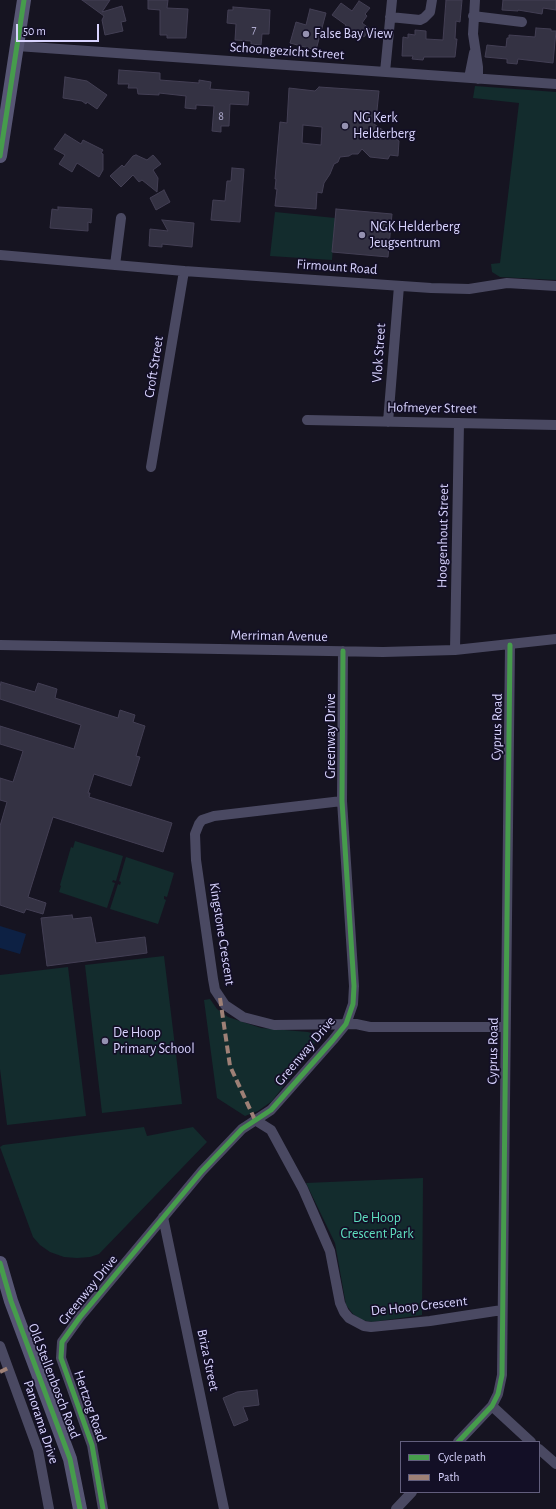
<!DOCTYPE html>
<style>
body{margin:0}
#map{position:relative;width:556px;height:1509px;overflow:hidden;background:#161421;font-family:"Alegreya Sans",sans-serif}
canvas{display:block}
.legend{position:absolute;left:400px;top:1441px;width:140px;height:52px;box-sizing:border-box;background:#130f26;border:1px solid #625e7d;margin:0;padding:5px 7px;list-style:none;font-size:12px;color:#d9d4ff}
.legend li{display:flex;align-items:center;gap:8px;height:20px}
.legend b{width:20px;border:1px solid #625e7d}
.scale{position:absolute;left:16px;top:24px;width:83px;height:18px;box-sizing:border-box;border:2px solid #d9d4ff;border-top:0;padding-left:5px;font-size:12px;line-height:14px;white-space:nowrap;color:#d9d4ff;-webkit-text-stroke:3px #130f26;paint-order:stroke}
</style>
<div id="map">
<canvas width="556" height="1509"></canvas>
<ul class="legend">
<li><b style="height:5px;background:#469c4c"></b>Cycle path</li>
<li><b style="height:5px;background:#9e8076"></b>Path</li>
</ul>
<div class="scale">50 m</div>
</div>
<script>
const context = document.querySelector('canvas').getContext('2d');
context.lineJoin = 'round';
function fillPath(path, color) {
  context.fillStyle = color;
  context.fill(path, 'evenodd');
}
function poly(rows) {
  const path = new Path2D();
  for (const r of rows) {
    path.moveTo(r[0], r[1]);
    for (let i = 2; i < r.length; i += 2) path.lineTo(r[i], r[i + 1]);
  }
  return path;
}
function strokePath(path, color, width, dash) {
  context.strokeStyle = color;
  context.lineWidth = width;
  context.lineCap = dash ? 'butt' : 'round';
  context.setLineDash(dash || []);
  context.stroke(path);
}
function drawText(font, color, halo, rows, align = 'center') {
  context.font = font + ' "Alegreya Sans",sans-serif';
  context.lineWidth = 3.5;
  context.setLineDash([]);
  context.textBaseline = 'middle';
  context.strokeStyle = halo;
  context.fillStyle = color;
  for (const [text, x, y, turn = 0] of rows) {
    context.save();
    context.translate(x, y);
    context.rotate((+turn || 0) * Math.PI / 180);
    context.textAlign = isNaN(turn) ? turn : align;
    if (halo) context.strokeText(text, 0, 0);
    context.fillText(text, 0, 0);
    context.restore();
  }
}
fillPath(poly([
 [475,86,556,92,556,280,500,277,492,272,491,264,500,263,519,103,473,98],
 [275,212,335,218,332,260,270,256],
 [75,841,123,856,116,881,113,880,112,882,115,883,107,908,59,892,61,886,60,885,71,847,73,848],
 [126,857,174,873,167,897,164,896,164,899,166,900,158,924,110,909,118,884,120,885,121,882,119,881],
 [164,956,182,1104,102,1113,85,965],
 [68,967,86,1116,7,1125,0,1069,0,975],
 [210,999,217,1009,228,1017,261,1028,308,1032,311,1033,315,1040,314,1047,272,1101,258,1111,245,1116,217,1098,204,1000],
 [144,1127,147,1136,193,1127,207,1142,99,1254,90,1257,77,1258,64,1257,50,1252,40,1245,33,1237,0,1147,3,1145],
 [423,1178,422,1315,372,1322,362,1320,353,1314,346,1305,335,1243,306,1183]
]), '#132c2d');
fillPath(poly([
 [0,926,26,934,20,954,0,948]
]), '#0d2144');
const building = poly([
 [82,0,110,0,102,12,122,6,126,21,121,22,123,31,105,35,102,20,104,16,82,0],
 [148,0,168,0,167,8,188,9,186,38,167,38,167,35,160,35,160,10,148,9,148,0],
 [446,0,462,0,460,22,456,21,455,39,457,39,455,57,424,57,423,60,412,59,413,56,402,56,403,37,408,38,408,34,415,35,415,30,426,31,426,39,443,40,446,0],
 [503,0,556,0,556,10,543,8,542,14,518,10,518,11,502,10,503,0],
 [359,1,370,8,365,14,367,16,362,23,370,29,364,37,355,31,352,35,344,29,346,25,332,15,341,3,352,11,359,1],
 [233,7,270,10,269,34,262,34,261,45,251,44,251,41,235,40,236,24,227,23,228,10,233,10,233,7],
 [310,9,326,13,316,50,290,43,296,22,306,25,310,9],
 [536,28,551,29,551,31,556,31,553,63,518,59,517,64,507,63,507,59,485,57,487,45,506,47,507,38,509,38,509,35,535,37,536,28],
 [119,70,160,73,160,80,199,83,199,80,211,82,210,89,249,92,248,105,230,104,229,126,221,126,221,132,212,131,214,106,196,105,196,109,185,108,186,96,159,93,159,95,138,94,137,88,128,88,129,84,118,84,119,70],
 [65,77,87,81,107,95,97,109,87,102,86,104,82,101,63,98,65,77],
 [319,87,379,91,376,120,374,124,399,141,398,156,390,155,388,159,370,157,362,149,358,154,352,154,349,156,340,157,338,162,334,164,330,174,324,183,322,193,317,192,316,209,275,206,277,189,275,189,276,179,275,179,280,122,287,123,289,88,315,91,319,87],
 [303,125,322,127,321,145,302,143,303,125],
 [65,134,81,144,83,140,103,150,101,153,103,154,103,170,99,177,77,163,72,172,59,164,65,155,54,149,65,134],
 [136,155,147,160,153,155,161,164,153,170,158,178,157,192,142,180,139,182,133,175,121,187,110,176,122,165,124,167,133,156,136,155],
 [232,168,244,169,240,222,211,220,213,200,225,201,227,181,231,181,232,168],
 [164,190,170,202,156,210,150,198,164,190],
 [58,207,92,209,91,223,88,222,88,231,50,228,52,209,58,210,58,207],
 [336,209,392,214,388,257,332,252,336,209],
 [162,220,194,223,192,247,162,244,162,247,149,246,150,229,168,231,162,220],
 [1,682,35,692,38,683,57,689,55,698,118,718,120,710,135,715,133,722,145,726,136,756,140,757,131,786,94,774,88,793,90,793,89,797,172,823,163,852,53,817,28,897,46,903,43,914,26,909,24,913,0,905,0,826,7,802,0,800,0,778,13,782,23,751,0,744,0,726,74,749,81,725,0,699,0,687,1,682],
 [72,915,73,919,91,917,96,943,145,937,147,953,47,966,41,918,72,915],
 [257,1390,259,1405,243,1407,248,1420,234,1426,223,1398,237,1392,257,1390]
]);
fillPath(building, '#343243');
strokePath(building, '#433f54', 1);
strokePath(poly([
 [475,0,473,34,478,67,478,79],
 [473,16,522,22],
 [390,17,420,20,424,18,430,12,432,0],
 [17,46,556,84],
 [385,72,392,0],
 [469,78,474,53],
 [0,255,184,271,431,288,469,289,507,283,556,286],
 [115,265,121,218],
 [307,420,556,425],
 [388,422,399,286],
 [151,467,184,271],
 [0,645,383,652,455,650,556,639],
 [455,650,459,423],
 [342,801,214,816,202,820,199,824,195,834,196,860,213,979,215,990,225,1005,243,1017,274,1025,356,1024,370,1027,505,1027],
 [255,1120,271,1130,303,1189,330,1251,340,1303,344,1312,349,1318,364,1326,371,1327,430,1321,502,1310],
 [163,1217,224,1509],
 [0,1346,38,1450,49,1509],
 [492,1406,531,1442],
 [458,1442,492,1406,498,1394,502,1375,510,645],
 [539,1449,556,1464],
 [103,1509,92,1445,61,1358,62,1342,80,1317,202,1171,242,1129,271,1110,333,1040,346,1024,353,1004,354,986,342,801,343,651],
 [396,1509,412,1492]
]), '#4a4962', 10);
strokePath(poly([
 [0,156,24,0],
 [0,1263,11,1301,70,1459,80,1509]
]), '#575674', 14);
strokePath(poly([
 [220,998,230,1066,255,1120],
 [0,1372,8,1368]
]), '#9e8076', 4, [8, 4]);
strokePath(poly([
 [0,156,24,0],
 [0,1263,11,1301,70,1459,80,1509],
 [458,1442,492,1406,498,1394,502,1375,510,645],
 [103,1509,92,1445,61,1358,62,1342,80,1317,202,1171,242,1129,271,1110,333,1040,346,1024,353,1004,354,986,342,801,343,651]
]), '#469c4c', 5);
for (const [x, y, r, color] of [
 [306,34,4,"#9591b1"],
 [345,126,4,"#9591b1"],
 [362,235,4,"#9591b1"],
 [105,1041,4,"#9591b1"]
]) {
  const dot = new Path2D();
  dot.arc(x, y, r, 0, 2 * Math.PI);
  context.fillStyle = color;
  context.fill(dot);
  strokePath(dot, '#130f26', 1.5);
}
drawText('12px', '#b0acd0', null, [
 ["7",254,29],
 ["8",221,116]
]);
drawText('14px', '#d9d4ff', '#130f26', [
 ["False Bay View",314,34],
 ["NG Kerk",353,118],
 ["Helderberg",353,134],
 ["NGK Helderberg",370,227],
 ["Jeugsentrum",370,243],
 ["De Hoop",113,1033],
 ["Primary School",113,1049]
], 'left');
drawText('14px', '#d9d4ff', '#130f26', [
 ["Schoongezicht Street",287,51,4],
 ["Firmount Road",337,267,4],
 ["Vlok Street",379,353,-86],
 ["Croft Street",154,367,-81],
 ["Hofmeyer Street",432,408,1],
 ["Hoogenhout Street",443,536,-89],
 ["Merriman Avenue",279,636,1],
 ["Cyprus Road",497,727,-89],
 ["Greenway Drive",331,736,-90],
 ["Kingstone Crescent",222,934,81],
 ["Greenway Drive",305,1051,-50],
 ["Cyprus Road",493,1051,-89],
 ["Greenway Drive",88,1290,-51],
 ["De Hoop Crescent",419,1306,-6],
 ["Briza Street",208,1360,78],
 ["Old Stellenbosch Road",54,1381,69],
 ["Hertzog Road",90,1406,71],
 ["Panorama Drive",41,1422,72]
]);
drawText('14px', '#5fe0c0', '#130f26', [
 ["De Hoop",377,1218],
 ["Crescent Park",377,1234]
]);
</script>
